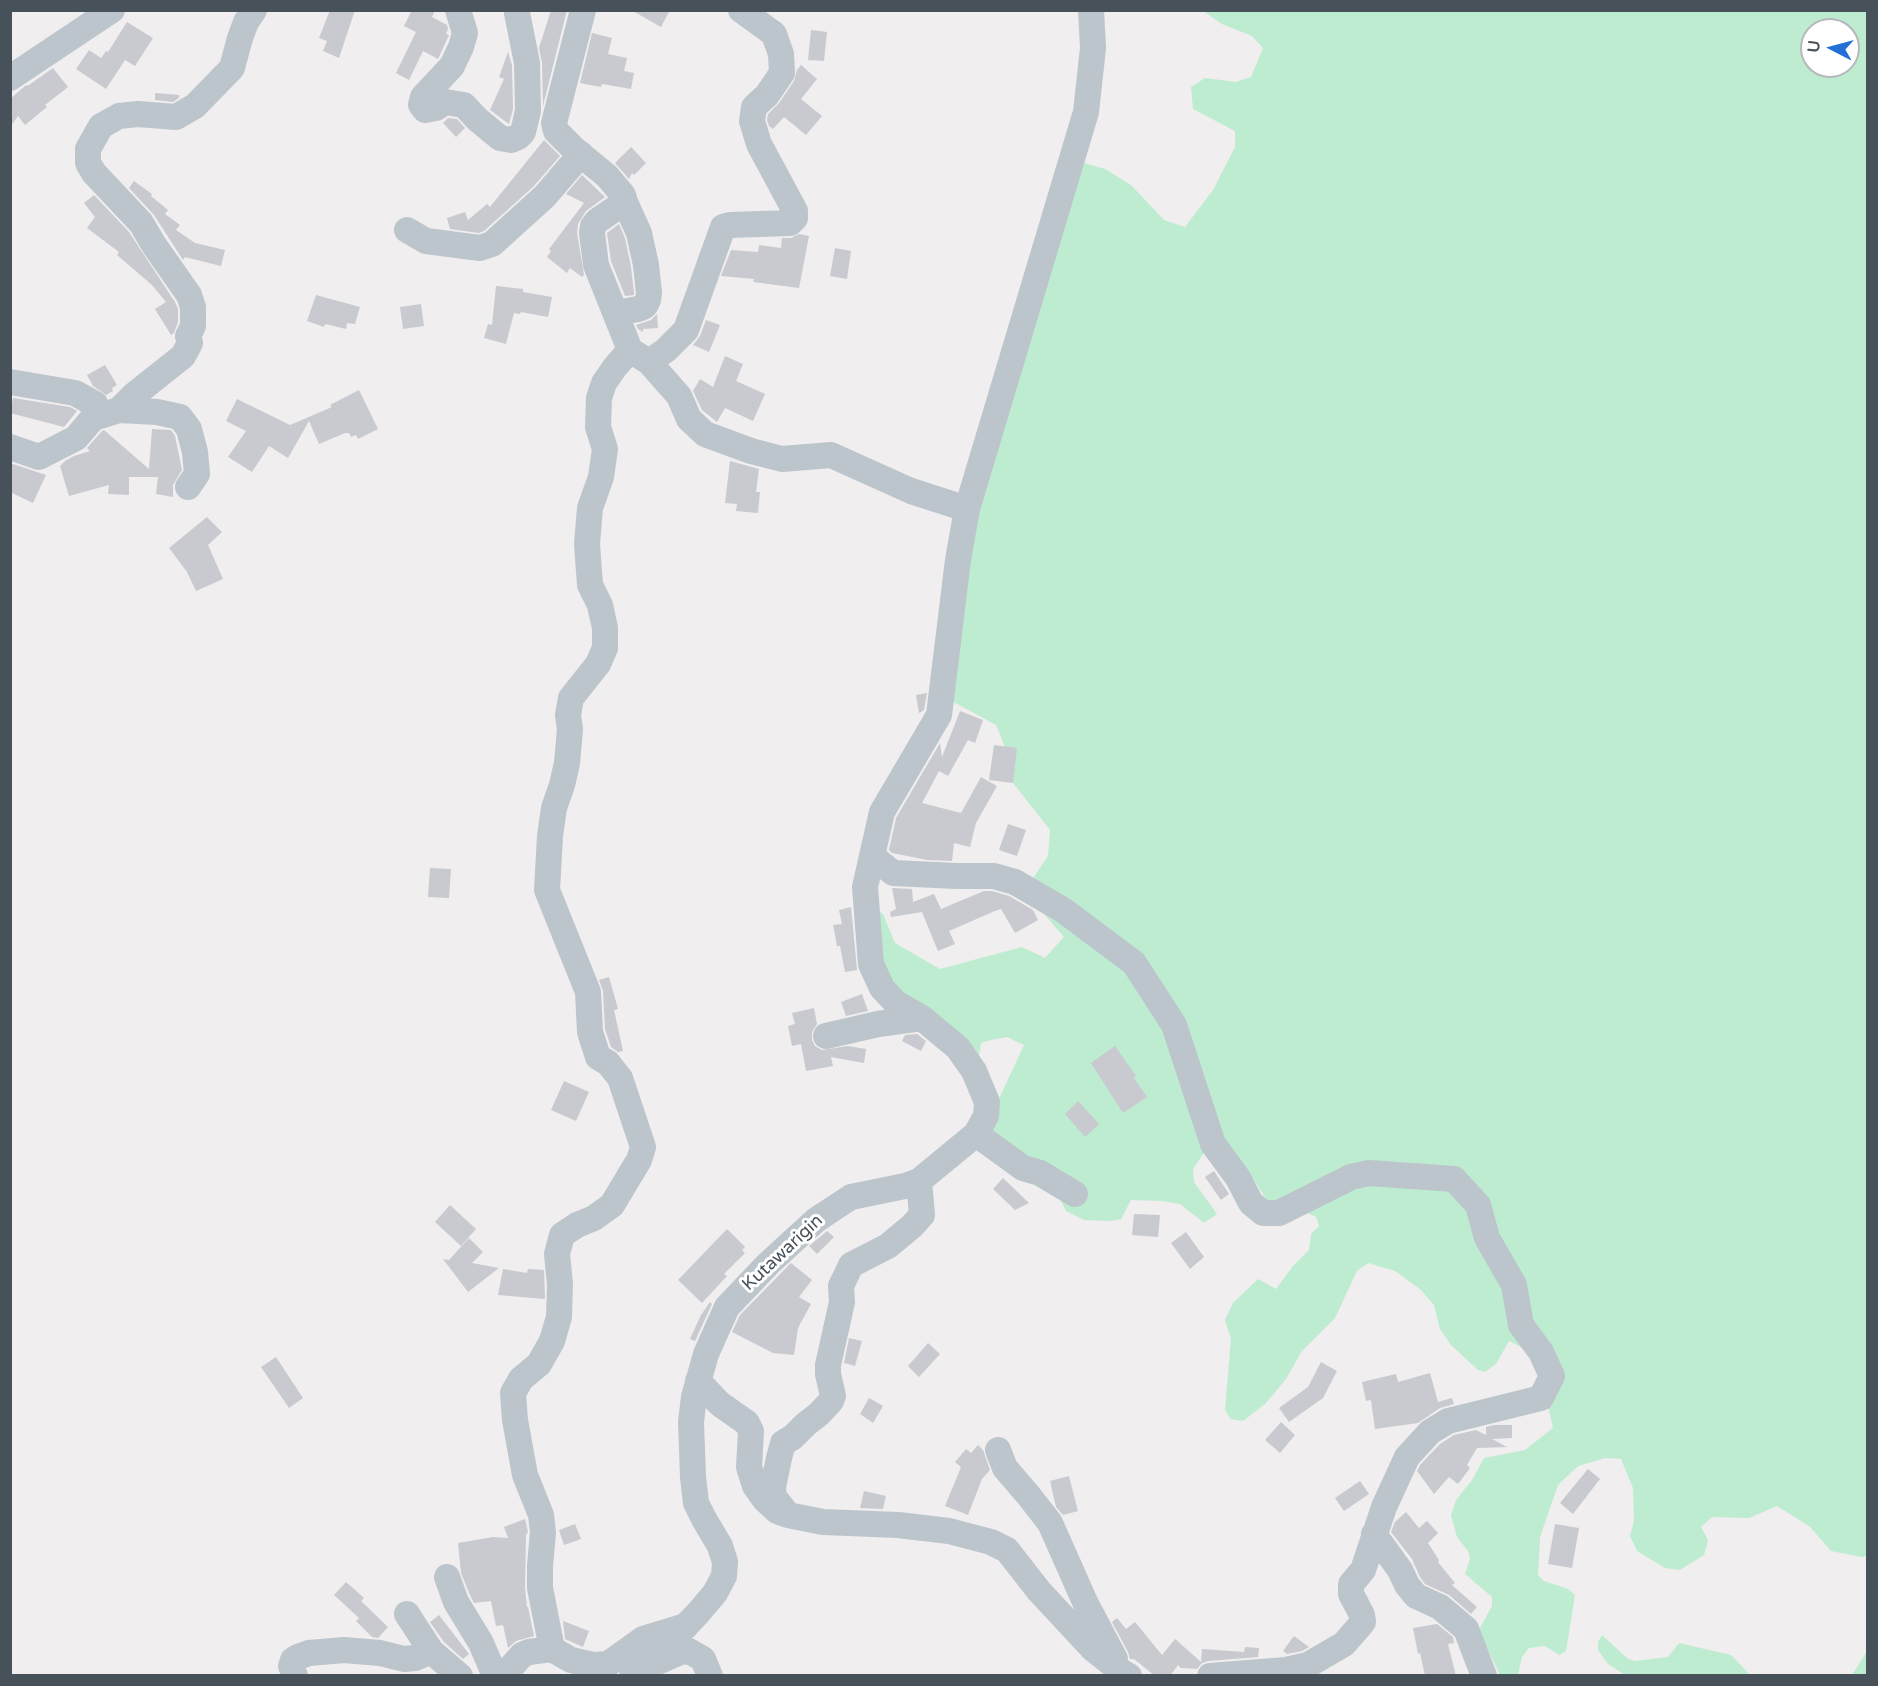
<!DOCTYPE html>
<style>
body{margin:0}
#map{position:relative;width:1878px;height:1686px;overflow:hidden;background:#f0eeee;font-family:"Varela Round",sans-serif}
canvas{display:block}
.frame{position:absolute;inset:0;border:12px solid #47515a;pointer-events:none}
.north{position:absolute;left:1800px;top:18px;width:60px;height:60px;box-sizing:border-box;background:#fff;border:2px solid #b5b9bd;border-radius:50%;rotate:276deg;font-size:16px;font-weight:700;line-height:24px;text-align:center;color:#47515a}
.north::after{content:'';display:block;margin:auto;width:21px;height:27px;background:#2270d6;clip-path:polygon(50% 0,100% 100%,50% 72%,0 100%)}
</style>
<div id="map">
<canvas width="1878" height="1686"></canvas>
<div class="frame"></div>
<div class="north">U</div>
</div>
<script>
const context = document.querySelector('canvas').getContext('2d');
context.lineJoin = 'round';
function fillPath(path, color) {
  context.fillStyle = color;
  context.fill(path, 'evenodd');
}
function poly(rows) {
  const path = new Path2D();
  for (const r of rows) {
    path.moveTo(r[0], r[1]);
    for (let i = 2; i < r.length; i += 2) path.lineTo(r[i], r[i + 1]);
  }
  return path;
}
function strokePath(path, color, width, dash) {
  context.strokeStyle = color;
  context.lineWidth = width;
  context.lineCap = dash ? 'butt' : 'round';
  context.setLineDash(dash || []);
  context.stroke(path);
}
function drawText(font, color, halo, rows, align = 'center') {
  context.font = font + ' "Varela Round",sans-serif';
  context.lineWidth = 6;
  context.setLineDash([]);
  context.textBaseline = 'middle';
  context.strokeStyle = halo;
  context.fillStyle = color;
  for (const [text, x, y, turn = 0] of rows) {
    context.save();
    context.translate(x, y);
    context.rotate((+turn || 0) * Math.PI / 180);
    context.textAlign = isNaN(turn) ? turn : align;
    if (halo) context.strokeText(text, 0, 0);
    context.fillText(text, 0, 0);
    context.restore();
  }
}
fillPath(poly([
 [1203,11,1867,11,1867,1556,1861,1557,1831,1551,1809,1526,1777,1506,1749,1518,1712,1517,1701,1527,1708,1540,1704,1555,1680,1570,1665,1568,1637,1551,1630,1536,1634,1521,1633,1488,1621,1459,1605,1458,1578,1466,1558,1485,1540,1537,1538,1575,1544,1581,1568,1589,1575,1595,1566,1651,1559,1655,1545,1646,1529,1648,1522,1657,1518,1675,1500,1675,1481,1635,1480,1628,1492,1606,1492,1597,1465,1574,1470,1559,1468,1551,1457,1537,1451,1515,1456,1500,1472,1480,1484,1458,1525,1450,1553,1428,1547,1401,1561,1379,1527,1350,1509,1341,1496,1364,1485,1372,1478,1370,1451,1345,1440,1329,1434,1305,1421,1290,1395,1271,1368,1263,1357,1271,1335,1318,1302,1351,1286,1379,1265,1404,1243,1421,1231,1419,1225,1410,1231,1339,1225,1320,1233,1303,1258,1279,1276,1289,1293,1266,1309,1250,1311,1234,1319,1226,1316,1217,1286,1203,1267,1200,1242,1162,1219,1146,1203,1154,1193,1169,1194,1182,1217,1214,1204,1223,1180,1204,1163,1201,1131,1200,1121,1219,1111,1221,1084,1220,1066,1211,1059,1197,983,1133,1024,1045,1007,1037,991,1040,981,1043,979,1056,973,1057,888,987,878,957,877,909,883,914,895,943,940,969,1022,947,1045,958,1064,937,1032,900,1034,877,1048,856,1050,830,1013,783,1010,759,996,725,948,699,967,552,1069,185,1084,163,1105,169,1131,185,1164,220,1185,227,1213,190,1235,147,1235,131,1193,109,1191,87,1205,78,1236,82,1251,77,1263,48,1252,36,1222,24],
 [1812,30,1848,30,1848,66,1812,66],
 [1602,1635,1628,1659,1635,1661,1668,1657,1679,1643,1731,1655,1750,1675,1625,1675,1608,1664,1598,1650,1598,1642],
 [1867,1651,1867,1675,1852,1675]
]), '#beecd0');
fillPath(poly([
 [330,10,355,10,339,58,323,51,327,41,319,38],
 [412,10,435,10,432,17,447,25,448,29,446,34,449,35,438,59,423,51,409,80,396,73,416,32,404,26],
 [551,10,567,10,543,106,542,63,539,48],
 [631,10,670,10,661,27],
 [127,22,153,38,135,66,125,60,106,89,76,69,89,50,101,58,106,51,108,52],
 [811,30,827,32,824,61,808,60],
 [592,33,612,38,608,54,627,58,624,71,634,73,631,89,602,84,601,87,580,83],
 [508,52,512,65,513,109,509,124,490,110,504,79,499,77],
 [801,65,817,79,801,99,822,116,806,135,784,117,773,129,769,126,767,120,768,114,779,103,794,81,797,70],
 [53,68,68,87,45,105,47,107,25,125,18,116,10,127,10,99,25,86,29,85],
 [155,93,179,95,179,98,173,102,155,100],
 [448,118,457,119,465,128,456,137,443,123],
 [544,140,560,156,534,186,484,231,479,233,450,229,447,218,465,212,468,220,487,204,490,207],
 [631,147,646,163,634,175,632,173,629,179,615,163],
 [582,175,605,197,586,211,578,224,577,233,584,275,582,277,570,268,567,273,547,257,551,251,549,249,584,203,566,194],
 [134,181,152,194,151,196,168,210,165,214,180,225,176,230,195,243,225,250,221,266,185,257,183,260,154,215,129,188],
 [94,195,129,232,175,302,178,309,178,322,174,333,171,335,155,309,166,302,152,285,117,255,119,252,87,228,95,217,84,203],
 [619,224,625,238,631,267,634,293,634,295,625,296,611,261,607,233],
 [799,234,809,236,799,288,753,282,754,279,721,276,731,250,758,252,759,245,781,248,782,238,791,238],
 [835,248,851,251,847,279,830,276],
 [496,286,523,289,523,292,552,297,548,317,521,312,520,314,514,313,506,344,484,338,488,324,492,325],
 [316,295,360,307,355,324,347,323,346,329,325,324,324,327,307,321],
 [421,304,424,326,403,329,400,307],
 [657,314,658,328,643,329,643,332,638,329,636,325,651,320],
 [706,320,720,325,709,352,693,345,700,336],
 [725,356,743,364,736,381,765,394,753,421,725,408,717,422,702,410,693,391,700,379,713,387],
 [105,365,117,385,112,388,113,391,106,395,93,386,87,375],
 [359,390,378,429,358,439,356,435,351,437,349,433,345,433,319,444,309,421,288,458,269,446,252,472,228,457,246,431,226,421,237,399,290,425,332,407,330,405],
 [13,398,70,407,77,411,64,427,10,413],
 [152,429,171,430,175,436,182,470,173,485,173,497,156,494,158,477,129,477,129,495,108,494,109,485,69,496,60,466,65,461,74,456,90,451,87,448,102,431,104,430,149,469],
 [730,461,759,469,756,492,760,492,758,513,736,511,737,504,725,503],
 [10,463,46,475,33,503,10,492],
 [207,517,222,532,208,545,223,579,196,591,187,572,169,548],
 [927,693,924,710,919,713,916,695],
 [960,711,983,720,975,743,968,740,948,776,939,771,922,803,961,813,981,777,997,786,976,823,970,847,954,843,952,861,927,860,892,853,889,850,896,818,940,743,942,757],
 [994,745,1017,748,1013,783,989,780],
 [1008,824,1026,830,1017,856,999,850],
 [430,868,451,869,449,898,428,897],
 [892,888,912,889,913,902,934,894,941,909,984,891,992,891,1009,896,1033,910,1038,920,1015,933,1001,909,995,911,949,931,955,944,938,951,922,912,891,917,890,912,896,909],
 [851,907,857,970,845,972,840,946,837,946,833,925,842,924,839,910],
 [609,977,618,1009,614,1010,623,1051,618,1052,611,1047,605,1029,603,991,599,980],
 [862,994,868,1011,846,1016,841,1002],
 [814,1008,817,1024,812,1032,812,1040,815,1046,822,1050,848,1046,866,1049,864,1063,831,1057,833,1066,806,1071,801,1044,792,1046,788,1026,795,1024,792,1013],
 [917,1034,926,1041,921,1051,902,1041,905,1035],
 [1115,1046,1136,1076,1134,1078,1147,1097,1123,1113,1091,1063],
 [564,1081,589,1092,576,1121,551,1110],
 [1078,1101,1099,1124,1085,1137,1065,1114],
 [1214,1171,1229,1194,1221,1200,1205,1177],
 [1003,1178,1029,1203,1015,1210,993,1189],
 [450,1205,476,1229,461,1246,435,1222],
 [1134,1214,1160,1215,1158,1237,1132,1235],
 [727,1229,745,1247,742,1250,745,1253,724,1274,727,1276,702,1303,678,1280],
 [827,1231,834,1237,817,1254,809,1246],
 [1186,1232,1204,1257,1190,1269,1171,1243],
 [469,1238,483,1252,472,1263,499,1268,468,1292,443,1259,449,1260],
 [791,1263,812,1280,799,1297,811,1304,798,1328,794,1355,773,1353,732,1332,740,1315],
 [503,1269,527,1273,528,1269,544,1270,545,1299,498,1295],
 [710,1302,712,1304,695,1341,690,1339,701,1315],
 [849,1338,862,1341,855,1366,844,1363],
 [928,1343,940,1354,919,1377,908,1366],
 [276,1357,303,1398,289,1408,261,1367],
 [1321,1362,1337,1371,1323,1398,1289,1422,1279,1408,1308,1387],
 [1430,1373,1438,1402,1452,1398,1454,1404,1440,1408,1418,1423,1375,1429,1371,1400,1366,1401,1362,1382,1396,1374,1398,1382],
 [869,1398,883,1406,873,1423,860,1414],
 [1281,1422,1295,1435,1280,1453,1265,1440],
 [1494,1425,1512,1425,1512,1438,1492,1439,1507,1447,1477,1448,1467,1465,1470,1468,1458,1484,1449,1477,1434,1494,1417,1471,1420,1465,1440,1444,1454,1435,1476,1430,1486,1435,1486,1427],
 [978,1445,983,1450,990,1470,982,1479,968,1515,945,1506,961,1467,955,1462,966,1449,971,1453],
 [1588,1469,1600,1479,1573,1514,1560,1503],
 [1069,1476,1078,1511,1063,1515,1056,1507,1050,1481],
 [1360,1481,1369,1494,1344,1511,1335,1498],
 [864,1491,886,1496,883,1509,860,1508],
 [1406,1512,1419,1528,1427,1521,1438,1533,1428,1543,1439,1560,1438,1562,1455,1583,1452,1585,1477,1607,1471,1614,1449,1595,1425,1584,1420,1577,1412,1559,1391,1532,1395,1522],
 [525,1519,528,1532,526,1535,525,1588,527,1607,528,1607,534,1636,516,1641,508,1648,503,1625,496,1626,491,1601,474,1603,470,1595,461,1573,458,1543,493,1537,508,1538,504,1527],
 [575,1524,581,1539,564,1545,559,1530],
 [1555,1524,1579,1528,1572,1568,1548,1564],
 [346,1582,364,1598,361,1601,388,1627,378,1638,372,1637,356,1621,359,1618,334,1595],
 [439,1615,469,1654,463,1659,444,1642,430,1622],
 [1117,1618,1126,1629,1135,1622,1162,1655,1175,1639,1201,1662,1202,1649,1244,1652,1245,1647,1259,1648,1258,1657,1209,1661,1202,1663,1197,1669,1181,1668,1178,1665,1170,1676,1155,1676,1134,1659,1130,1659,1128,1652,1112,1622],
 [563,1621,589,1631,583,1647,565,1639],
 [1437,1624,1453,1637,1454,1643,1448,1644,1456,1676,1425,1676,1420,1653,1418,1654,1413,1628],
 [1294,1636,1309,1647,1302,1651,1287,1654,1283,1651]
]), '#c8cad0');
strokePath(poly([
 [458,10,465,33,461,47,452,66,423,97,421,105,425,110,436,108,445,102,464,105,477,119,500,138,511,140,518,137,523,132,528,111,527,63,517,13],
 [583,10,554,123,556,131,574,149,607,176,623,195,625,202,597,221,593,226,592,233,596,265,630,350,615,367,604,383,599,398,598,427,605,449,601,477,590,508,587,544,590,585,600,605,605,628,605,648,598,664,571,698,568,715,570,729,567,763,562,785,554,808,550,836,547,890,588,992,590,1032,598,1057,608,1063,620,1078,643,1147,639,1160,612,1205,594,1218,577,1225,562,1235,557,1254,560,1284,559,1317,552,1341,539,1364,521,1379,513,1393,515,1420,525,1475,541,1515,543,1532,540,1566,540,1588,552,1649,571,1660,593,1665,608,1664,643,1639,686,1626],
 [10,78,112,10],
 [407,230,426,241,480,248,492,244,545,196,581,154],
 [616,313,638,309,645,306,648,300,649,293,646,265,639,233,625,202],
 [630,350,649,362,666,350,686,330,723,227,730,225,790,223,795,218,795,211,759,144,752,121,754,107,767,95,782,73,781,54,774,34,741,10],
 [649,362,679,396,689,419,705,434,751,451,782,459,831,455,911,491,967,509],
 [10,382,75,393,95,404,93,418,119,410,134,395,183,356,190,343,188,336,193,326,193,307,189,295,154,245,141,223,94,173,88,163,88,149,101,126,119,116,138,114,176,117,195,106,232,68,240,38,246,22,254,10],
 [119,410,157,412,180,417,189,429,195,452,197,474,188,487],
 [10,447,39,457,76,438,93,418],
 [872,856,893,873,957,876,994,876,1015,882,1063,910,1134,963,1174,1025,1213,1144,1238,1178,1251,1203,1263,1213,1279,1213,1351,1177,1369,1173,1454,1179,1478,1205,1487,1238,1514,1285,1521,1325,1541,1352,1552,1376,1541,1398,1448,1421,1430,1432,1407,1457,1384,1507,1363,1570,1351,1584,1351,1594,1362,1615,1363,1622,1344,1644,1308,1665,1286,1670,1210,1676],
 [826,1036,878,1024,922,1018],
 [976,1134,1023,1168,1040,1173,1075,1194],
 [698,1381,720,1404,747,1423,751,1431,749,1467,755,1486,765,1500,777,1511,788,1515,823,1522,898,1525,949,1531,991,1542,1007,1550,1039,1591,1092,1648,1122,1672,1129,1676],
 [998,1450,1005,1468,1029,1496,1050,1523,1085,1602,1115,1659],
 [786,1512,774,1497,773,1487,779,1458,783,1443,793,1437,806,1424,819,1414,831,1401,833,1396,828,1374,828,1365,842,1302,841,1286,851,1265,888,1246,912,1226,922,1215,919,1181],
 [1374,1534,1400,1570,1407,1585,1416,1596,1440,1607,1466,1629,1484,1676],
 [447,1577,456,1602,481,1643,495,1676],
 [407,1614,431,1651],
 [655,1663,680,1652,689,1651,703,1659,710,1676],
 [295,1676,291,1666,293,1660,298,1657,309,1653,344,1650,380,1653,404,1659,415,1658,431,1651,460,1676],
 [503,1676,522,1655,529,1652,552,1649],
 [632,1676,641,1663,678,1634,699,1612,715,1593,724,1576,725,1562,720,1546,704,1519,696,1503,693,1477,691,1422,694,1397,706,1354,727,1307,768,1264,816,1220,851,1197,905,1186,919,1181,976,1134,986,1116,987,1102,974,1071,958,1048,922,1018,896,1003,882,988,871,964,865,887,882,812,939,715,958,560,967,509,1086,112,1093,48,1091,10]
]), '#bdc5cc', 26);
drawText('18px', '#47515a', '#fff', [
 ["Kutawarigin",783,1253,-43]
]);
</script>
